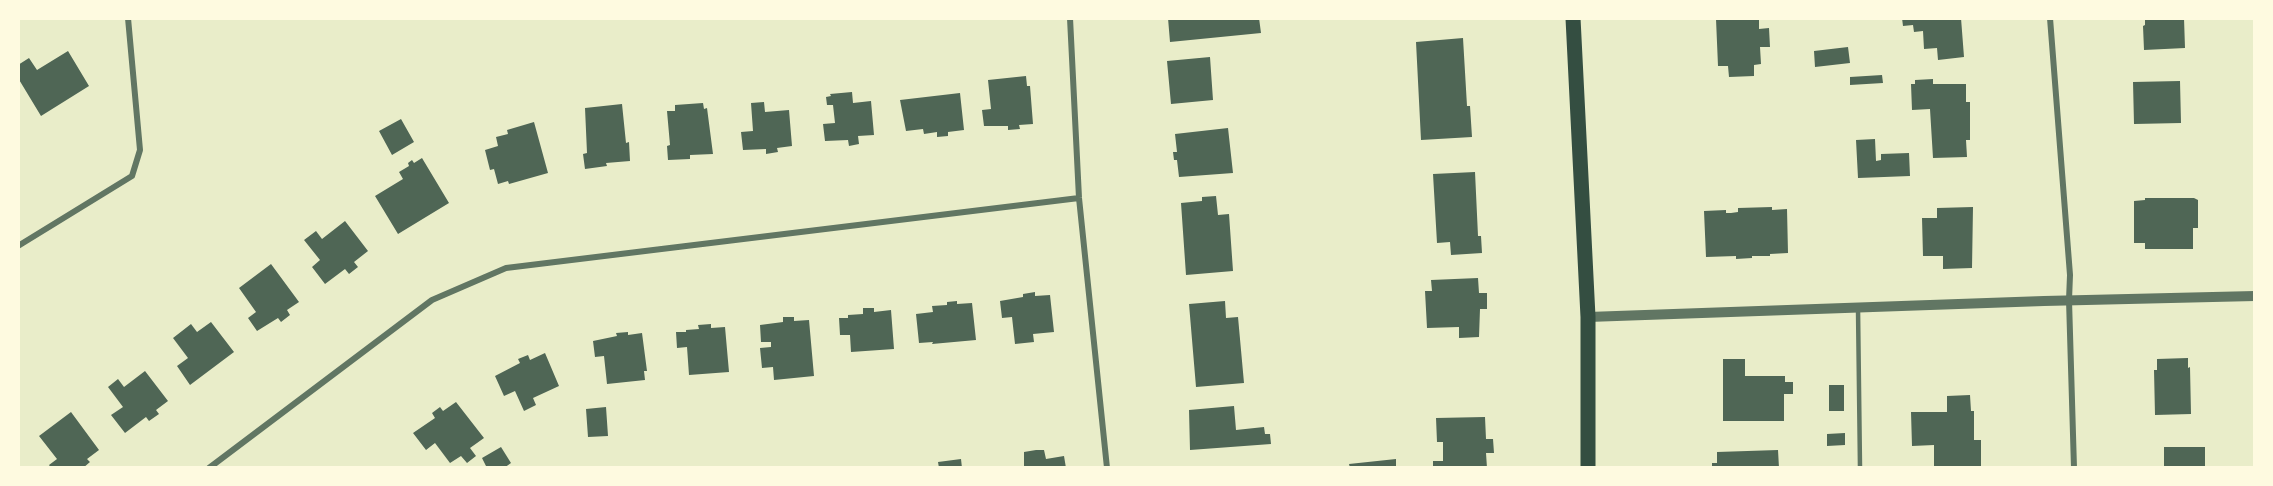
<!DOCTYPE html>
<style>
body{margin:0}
#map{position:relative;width:2273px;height:486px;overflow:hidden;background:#e9edc9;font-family:Manrope,sans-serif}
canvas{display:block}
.frame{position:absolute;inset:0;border:20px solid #fefae0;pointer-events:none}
</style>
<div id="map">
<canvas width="2273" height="486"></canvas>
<div class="frame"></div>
</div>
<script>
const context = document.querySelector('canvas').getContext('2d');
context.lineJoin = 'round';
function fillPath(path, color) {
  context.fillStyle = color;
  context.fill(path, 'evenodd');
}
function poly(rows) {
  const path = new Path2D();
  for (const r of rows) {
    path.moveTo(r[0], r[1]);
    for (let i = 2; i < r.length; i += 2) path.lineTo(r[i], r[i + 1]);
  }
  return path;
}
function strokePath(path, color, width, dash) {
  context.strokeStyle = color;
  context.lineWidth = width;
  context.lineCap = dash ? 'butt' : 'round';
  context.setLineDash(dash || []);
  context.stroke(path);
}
fillPath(poly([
 [1168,18,1259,18,1261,33,1170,42],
 [1725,18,1759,18,1759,29,1769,28,1770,47,1760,47,1761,64,1754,65,1754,76,1729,77,1728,66,1718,66,1716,19],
 [1902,18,1961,18,1964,57,1938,60,1937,48,1924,49,1923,31,1914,32,1913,25,1903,26],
 [2145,18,2184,18,2185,48,2144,50,2143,26,2145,25],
 [1463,38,1467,106,1470,106,1472,137,1421,140,1416,42],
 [1848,47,1850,63,1815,67,1814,51],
 [68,51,89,86,41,116,18,78,18,65,29,58,37,70],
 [1210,57,1213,100,1171,104,1167,61],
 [1882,75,1883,83,1850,85,1850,77],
 [1026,76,1027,86,1030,86,1033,124,1019,125,1020,129,1008,130,1008,126,984,126,982,110,991,109,988,80],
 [1933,79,1933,84,1966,84,1966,102,1970,102,1970,140,1966,140,1967,157,1933,158,1930,109,1912,110,1911,84,1915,84,1915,80],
 [2180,81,2181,123,2134,124,2133,82],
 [852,92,853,103,871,101,874,135,858,136,859,144,849,146,848,140,825,141,823,124,835,123,833,105,827,105,826,97,831,96,830,94],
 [960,93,964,130,948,132,948,136,937,137,937,132,924,134,923,129,906,131,900,100],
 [764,102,765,112,789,110,792,146,777,148,778,152,766,154,766,149,743,150,741,132,753,131,751,103],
 [703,103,704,109,707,108,713,154,690,155,690,159,668,160,667,146,670,145,667,111,675,111,675,105],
 [622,104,626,143,629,142,630,161,606,163,607,166,585,169,583,154,587,153,585,108],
 [401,119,414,142,392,155,379,131],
 [534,122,548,173,509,184,508,181,498,184,494,169,490,170,485,150,498,146,496,137,508,134,507,130],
 [1228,128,1233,173,1179,177,1177,160,1174,160,1173,152,1177,152,1175,134],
 [1875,139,1876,161,1881,160,1881,154,1909,153,1910,176,1858,178,1856,140],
 [422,158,449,203,398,234,375,196,403,179,399,172,409,166,408,163,412,160,414,163],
 [1475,172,1478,236,1481,236,1482,253,1451,255,1450,242,1437,243,1433,174],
 [1216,196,1218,215,1229,214,1233,271,1186,275,1181,203,1202,201,1202,197],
 [2145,198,2194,198,2198,200,2198,228,2193,228,2193,249,2145,249,2145,243,2134,243,2134,201,2145,200],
 [1772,207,1772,210,1787,209,1788,253,1770,254,1770,256,1752,256,1752,258,1736,259,1736,256,1706,257,1704,211,1726,210,1726,213,1731,213,1738,212,1738,208],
 [1973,207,1972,268,1943,269,1943,256,1923,256,1922,218,1937,218,1937,208],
 [345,221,368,251,354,262,358,267,349,274,345,269,325,284,312,267,320,260,304,240,316,231,322,239],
 [271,264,299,302,287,310,290,315,281,322,278,318,257,331,248,318,256,312,239,288],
 [1478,278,1479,293,1487,293,1487,309,1480,309,1479,337,1459,338,1459,327,1427,328,1425,291,1432,291,1431,280],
 [1035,292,1035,296,1050,295,1054,332,1033,334,1034,342,1015,344,1012,317,1002,318,1000,301,1023,297,1023,294],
 [957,301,957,304,972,303,976,340,932,344,933,342,919,343,916,314,933,312,932,306,947,305,947,302],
 [1225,301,1226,318,1238,317,1244,383,1196,387,1189,304],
 [863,308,874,308,874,312,891,310,894,349,851,352,850,335,840,335,839,318,848,318,848,315,863,314],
 [783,317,794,317,794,321,809,320,814,376,774,380,773,367,762,368,760,348,771,347,771,342,761,342,760,325,783,322],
 [211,322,234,352,190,385,177,366,188,358,173,338,191,324,197,332],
 [711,324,711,328,725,327,729,372,689,375,687,347,677,348,676,332,686,332,686,330,699,329,698,325],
 [628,332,628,335,642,333,647,371,644,371,645,380,607,384,604,356,595,357,593,341,617,336,616,333],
 [545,353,559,386,533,398,536,405,524,411,515,391,504,396,495,376,520,363,518,359,528,355,530,360],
 [2188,358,2188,368,2190,367,2191,414,2155,415,2154,370,2157,370,2157,359],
 [1723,359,1745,359,1745,376,1785,376,1785,382,1793,382,1793,394,1784,394,1784,421,1723,421],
 [145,371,168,401,156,410,159,414,149,421,146,417,125,433,111,415,123,407,108,387,118,379,124,387],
 [1829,385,1844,385,1844,411,1829,411],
 [1970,395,1971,411,1974,411,1974,440,1981,440,1981,468,1934,468,1934,445,1912,446,1911,412,1947,412,1947,396],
 [456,402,484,438,470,448,476,456,467,463,461,456,450,463,435,443,426,450,413,433,435,418,432,413,440,407,443,411],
 [1234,406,1236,430,1264,427,1265,434,1270,434,1271,444,1190,450,1189,410],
 [606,407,608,436,588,437,586,409],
 [71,412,99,450,87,459,90,462,83,468,51,468,49,465,57,459,39,436],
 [1485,417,1486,439,1493,439,1494,453,1486,453,1487,468,1433,468,1433,461,1443,461,1443,442,1437,442,1436,418],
 [1845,433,1845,445,1827,446,1827,434],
 [501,447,511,463,504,468,487,468,482,458],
 [2164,447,2205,447,2205,468,2164,468],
 [1036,450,1044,450,1046,459,1064,456,1066,468,1024,468,1024,452],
 [1778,450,1779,468,1712,468,1712,463,1717,463,1717,452],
 [961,459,962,468,939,468,938,462],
 [1396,459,1396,468,1350,468,1349,464]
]), '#4f6655');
strokePath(poly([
 [1858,308,1860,468]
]), '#617663', 4.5);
strokePath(poly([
 [1070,18,1079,198,1107,468],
 [2050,18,2070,275,2069,300,2074,468],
 [18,246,132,176,140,150,128,18],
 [209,468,432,300,506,268,1079,198]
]), '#617663', 6);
strokePath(poly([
 [1588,317,2044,301,2255,296]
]), '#617663', 10);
strokePath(poly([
 [1573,18,1588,317,1588,468]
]), '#344e41', 15);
</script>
